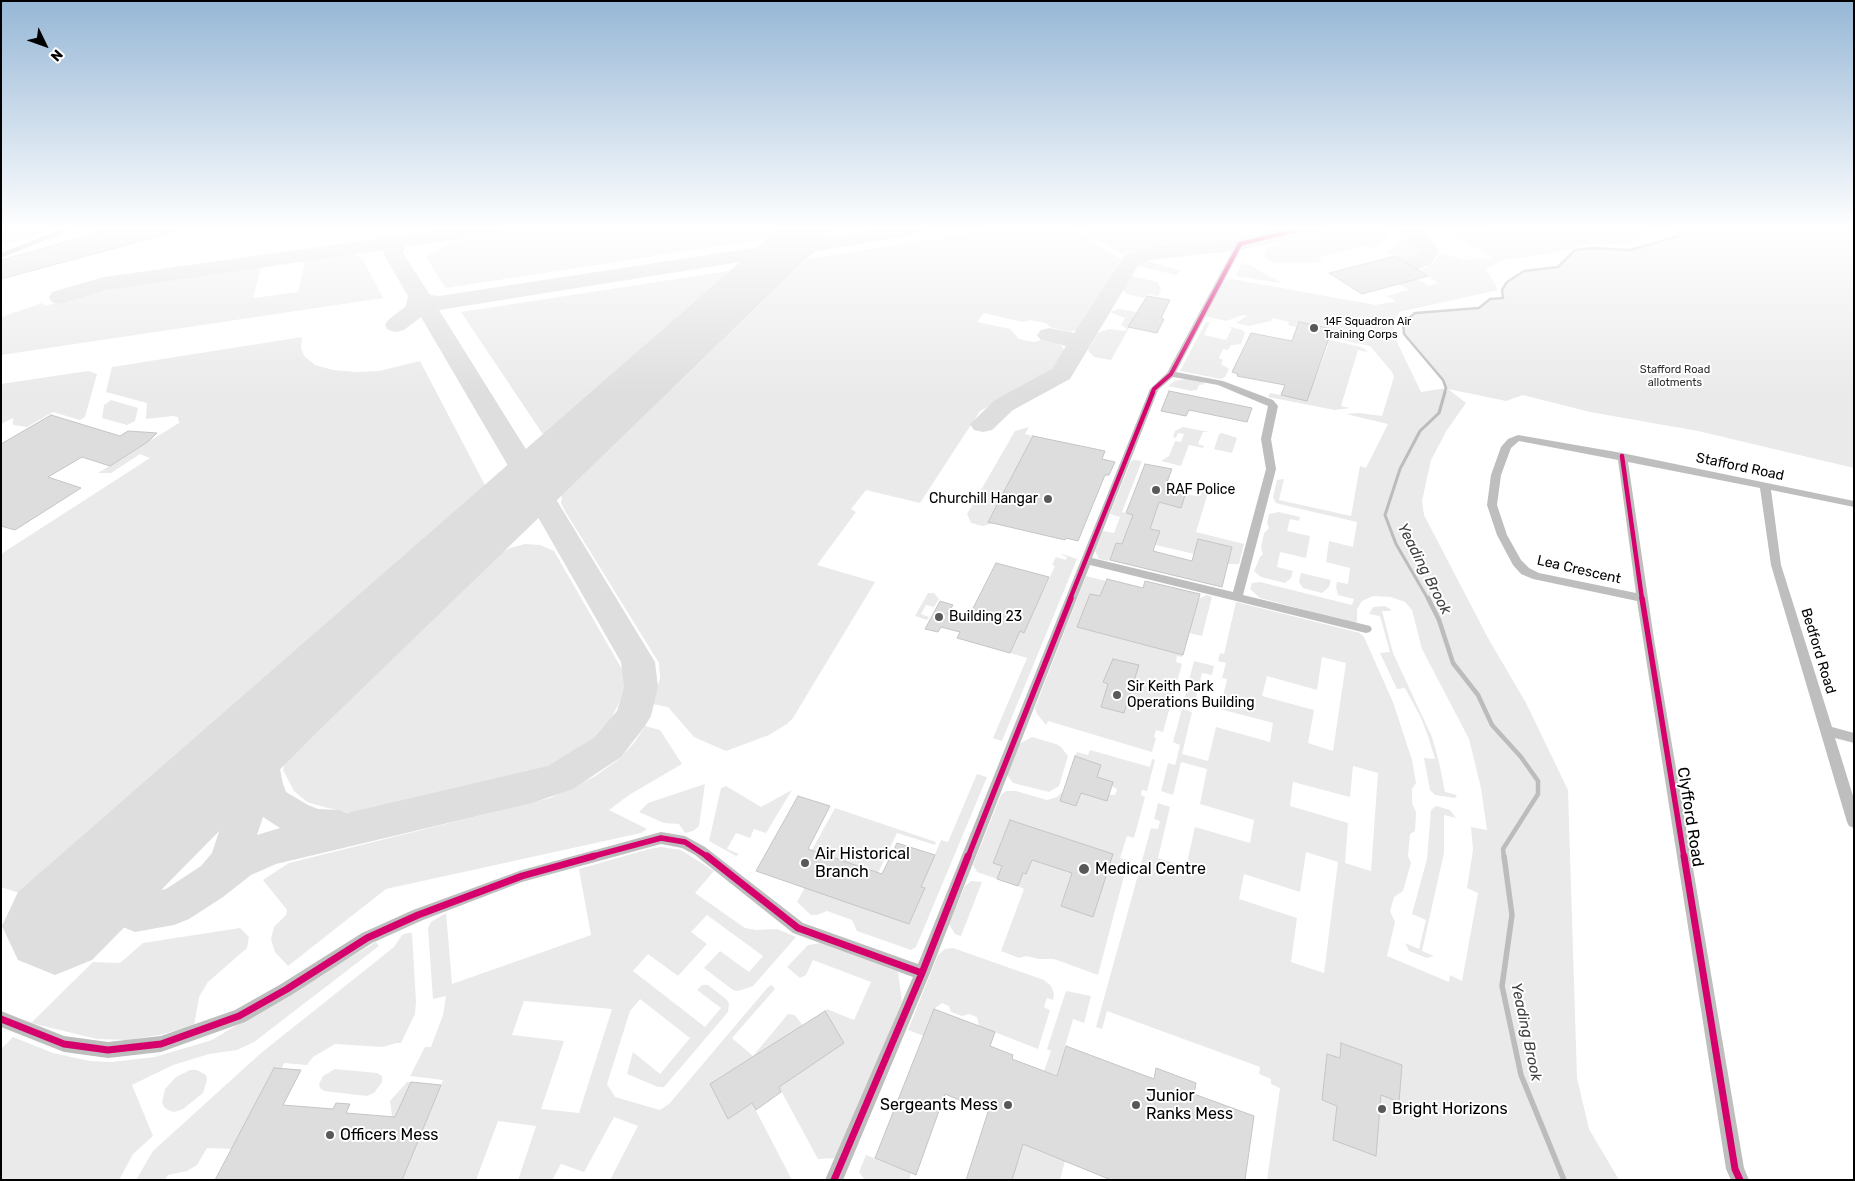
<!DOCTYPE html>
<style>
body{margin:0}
#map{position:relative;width:1855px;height:1181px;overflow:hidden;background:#fff;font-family:Rubik,sans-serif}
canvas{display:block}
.frame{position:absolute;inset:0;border:2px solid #000;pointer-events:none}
.north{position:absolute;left:20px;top:20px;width:50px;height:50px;-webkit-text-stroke:4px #fff;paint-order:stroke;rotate:132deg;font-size:14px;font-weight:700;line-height:20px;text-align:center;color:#000}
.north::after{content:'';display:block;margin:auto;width:18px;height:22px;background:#000;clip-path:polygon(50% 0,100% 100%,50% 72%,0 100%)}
</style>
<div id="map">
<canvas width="1855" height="1181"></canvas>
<div class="frame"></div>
<div class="north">N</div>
</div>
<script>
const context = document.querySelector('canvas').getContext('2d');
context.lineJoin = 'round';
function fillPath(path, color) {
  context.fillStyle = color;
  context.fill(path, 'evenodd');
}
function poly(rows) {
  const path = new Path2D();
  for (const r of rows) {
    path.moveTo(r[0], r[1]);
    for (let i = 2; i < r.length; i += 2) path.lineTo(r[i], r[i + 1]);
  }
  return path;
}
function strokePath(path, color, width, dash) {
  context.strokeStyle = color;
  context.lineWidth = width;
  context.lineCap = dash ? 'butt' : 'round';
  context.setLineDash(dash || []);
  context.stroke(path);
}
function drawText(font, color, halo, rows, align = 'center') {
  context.font = font + ' Rubik,sans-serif';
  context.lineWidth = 4;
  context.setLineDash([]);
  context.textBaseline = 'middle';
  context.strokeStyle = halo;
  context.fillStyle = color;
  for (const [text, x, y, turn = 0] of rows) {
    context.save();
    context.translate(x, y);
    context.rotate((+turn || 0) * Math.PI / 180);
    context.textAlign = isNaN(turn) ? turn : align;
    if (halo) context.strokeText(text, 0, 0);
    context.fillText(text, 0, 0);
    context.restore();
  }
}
fillPath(poly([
 [1,229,60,229,1,245],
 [510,229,781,229,771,238,446,288,426,258,433,252,452,243],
 [997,229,1073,229,1121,259,1079,329,1070,332,1050,327,1046,323,1030,320,1023,322,984,313,977,322,1010,329,1019,339,1034,342,1041,340,1061,345,1065,351,1057,365,1042,377,980,411,920,503,866,490,851,509,856,512,817,565,875,582,793,718,787,724,769,735,726,751,694,737,668,707,652,704,660,678,659,663,565,511,561,503,562,495,807,259],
 [1080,229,1288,229,1239,239,1138,250,1123,255],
 [1332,229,1387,229,1389,233,1385,241,1377,248,1363,246,1318,257,1323,261,1318,262,1279,263,1272,262,1264,256,1266,249,1276,243],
 [1490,229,1653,229,1628,243,1580,245,1564,251,1503,260,1486,269,1498,290,1399,312,1393,324,1397,342,1421,392,1446,388,1443,380,1404,334,1403,323,1415,313,1479,308,1490,299,1503,298,1502,290,1507,282,1524,271,1558,267,1575,250,1591,248,1630,250,1678,237,1677,229,1854,229,1854,468,1698,431,1590,412,1523,395,1506,401,1448,389,1466,403,1447,430,1431,460,1422,501,1424,515,1488,638,1526,703,1568,790,1577,1078,1589,1129,1619,1180,1267,1180,1280,1088,1271,1084,1271,1079,1259,1074,1260,1067,1107,1011,1102,1029,1096,1027,1151,828,1158,829,1160,821,1154,819,1158,803,1170,807,1158,858,1186,867,1195,827,1250,843,1254,820,1200,804,1207,769,1181,762,1173,795,1161,791,1168,763,1175,765,1177,758,1180,745,1173,742,1182,709,1192,712,1182,754,1208,761,1216,727,1270,742,1273,723,1220,709,1227,679,1222,678,1226,663,1218,661,1220,653,1224,654,1236,602,1360,633,1364,637,1393,702,1412,760,1416,783,1412,789,1412,803,1416,812,1415,831,1410,834,1408,856,1411,863,1403,891,1394,897,1390,911,1395,922,1387,956,1449,982,1450,975,1462,981,1478,893,1467,888,1473,850,1471,827,1487,830,1481,788,1469,739,1422,649,1412,610,1405,602,1391,597,1373,596,1362,601,1357,609,1357,622,1354,623,1260,598,1250,589,1252,583,1260,582,1352,605,1354,599,1338,595,1336,587,1337,582,1348,584,1350,568,1326,562,1329,541,1353,547,1357,522,1279,504,1274,502,1275,501,1273,497,1277,480,1284,479,1279,500,1351,516,1360,466,1366,468,1388,424,1346,414,1359,413,1382,416,1394,377,1392,372,1370,346,1329,337,1332,329,1299,322,1297,327,1318,334,1295,329,1296,327,1288,325,1289,322,1273,318,1271,321,1248,326,1236,323,1247,316,1243,315,1226,321,1205,316,1223,282,1231,279,1376,305,1396,301,1387,296,1409,290,1399,284,1417,279,1429,286,1439,283,1420,271,1435,262,1440,253,1466,260,1492,258,1453,234,1465,232,1477,234],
 [1322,657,1346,663,1333,751,1308,743,1314,710,1262,696,1267,676,1317,690],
 [1353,766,1378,773,1371,871,1345,863,1348,823,1290,806,1293,782,1350,797],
 [1306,852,1338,862,1324,973,1291,962,1297,918,1239,899,1244,874,1300,892],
 [1341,1043,1402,1065,1399,1102,1381,1095,1334,1140,1337,1106,1322,1100,1327,1054,1340,1058],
 [1401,232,1411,237,1419,246,1419,255,1407,263,1388,252,1399,242],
 [353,254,362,258,383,298,1,355,1,317,42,303,45,306,107,288,261,267,253,298,298,292,305,261],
 [1145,260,1161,265,1180,270,1176,275,1137,266],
 [1241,264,1250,265,1281,283,1236,276],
 [735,270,548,435,542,433,461,312],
 [1131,276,1158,282,1161,290,1158,296,1147,294,1144,298,1127,294,1122,289],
 [1119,309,1136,312,1129,328,1111,360,1094,357,1088,350,1098,333,1109,329,1125,331,1127,329,1121,325,1125,318,1110,312],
 [1206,322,1210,322,1204,335,1226,340,1232,328,1228,326,1242,330,1245,333,1241,344,1231,345,1228,350,1223,349,1219,358,1223,360,1221,364,1229,369,1225,377,1221,379,1180,371],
 [1294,332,1361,347,1366,350,1367,352,1358,350,1341,406,1350,408,1335,410,1268,397,1270,393,1307,400,1328,345,1292,337],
 [302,337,301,348,304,356,315,365,333,370,357,372,379,371,420,361,487,489,42,882,19,893,1,887,1,554,150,458,140,454,111,473,98,473,179,423,178,417,173,416,146,419,147,403,106,392,112,367],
 [88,371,97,374,85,417,80,420,53,412,27,427,13,425,13,418,1,424,1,384],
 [1186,379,1202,382,1205,384,1199,385,1197,390,1193,390,1192,391,1168,386,1175,381],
 [111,400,138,408,135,421,127,425,102,418,104,405],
 [1029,427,1025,434,1033,436,988,521,995,523,983,526,971,523,967,514,1015,431],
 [1183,427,1209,432,1203,432,1198,444,1204,446,1203,448,1189,445,1181,466,1161,461,1169,456,1175,441,1181,442,1184,434,1178,433,1176,438,1173,437,1175,431],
 [1222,433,1237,438,1232,453,1214,449,1219,434],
 [1134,460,1142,461,1122,512,1153,520,1159,502,1181,507,1186,494,1196,496,1198,491,1208,493,1196,532,1244,544,1239,564,1228,564,1232,547,1198,540,1194,554,1156,545,1160,531,1130,524,1129,546,1116,543,1109,561,1099,559,1095,551,1103,531,1114,533,1120,517,1110,514,1131,461],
 [1279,512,1300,517,1299,521,1290,519,1287,531,1310,536,1306,558,1280,552,1277,567,1293,571,1291,578,1285,583,1261,577,1254,571,1260,557,1263,554,1261,547,1264,533,1269,528,1267,523,1269,514],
 [525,544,540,545,554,551,627,678,619,703,605,731,579,751,551,770,374,811,350,813,324,807,307,802,294,791,283,770,286,759,501,553,510,548],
 [1062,554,1077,559,1002,741,993,738,1027,658,1010,653,1020,631,1024,632,1055,566,1052,565,1056,557,1066,560,1067,557,1062,555],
 [1301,573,1331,580,1329,587,1322,593,1303,588,1299,582],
 [1086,576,1106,581,1100,596,1078,627,1183,655,1182,657,1177,656,1176,662,1182,664,1163,732,1156,730,1154,737,1156,738,1152,752,1048,721,1046,725,1037,714,1035,708],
 [928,593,934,593,939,599,934,607,926,605,921,614,929,617,927,620,915,616],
 [1207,595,1212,597,1202,636,1189,633,1198,599],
 [1385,606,1390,609,1391,611,1382,611,1393,653,1432,737,1439,762,1445,792,1457,795,1455,798,1435,795,1430,790,1424,758,1435,759,1428,736,1421,718,1405,688,1397,689,1380,653,1390,652,1380,616,1369,614,1373,607],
 [1194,661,1214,666,1212,675,1202,673,1195,703,1184,700],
 [645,726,660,730,682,764,629,795,609,810,647,829,641,833,386,889,288,966,275,952,271,939,274,927,286,915,287,910,263,880,289,863,550,798,594,777,619,759,634,743],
 [1032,737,1056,744,1061,747,1068,756,1059,786,1049,792,1013,783,1007,775,1019,744],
 [1090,750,1150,767,1152,759,1155,760,1147,791,1142,790,1141,795,1145,797,1134,838,1127,836,1120,858,1128,861,1098,975,1054,959,1039,959,1026,956,1019,958,1001,951,1024,889,1018,886,1023,873,1026,874,1032,860,1072,873,1061,905,1093,917,1112,854,1010,820,993,862,1002,866,997,879,977,872,973,865,1001,795,1006,791,1016,791,1047,800,1057,797,1063,791,1060,801,1076,806,1081,793,1115,795,1117,789,1087,774,1091,761,1075,756,1077,752,1088,755],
 [977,774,987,777,916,947,911,950,857,931,852,920,827,911,817,915,811,915,797,902,805,887,909,924,925,889,921,887,941,840,948,842],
 [705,784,699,826,693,831,685,833,679,824,664,823,639,812,648,803],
 [726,786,761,807,792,790,766,833,754,829,750,838,736,833,727,849,739,854,736,856,709,841,721,788],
 [1436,806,1450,810,1456,818,1444,815,1444,853,1422,951,1434,956,1427,958,1409,951,1405,943,1419,949,1426,920,1412,914,1427,859,1431,810],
 [835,808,936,842,935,845,897,833,878,873,812,850],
 [661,847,681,850,714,871,695,893,745,928,756,930,777,929,796,937,753,986,738,991,733,990,704,968,720,951,749,972,763,956,707,915,691,932,707,944,678,976,648,954,633,971,705,1027,721,1008,697,990,702,985,708,985,726,999,729,1003,728,1012,664,1087,658,1087,627,1074,633,1052,660,1074,690,1038,640,999,630,1011,607,1084,615,1097,660,1110,669,1104,768,987,772,985,775,989,732,1038,753,1056,788,1014,795,1015,803,1026,711,1084,728,1118,752,1103,792,1180,610,1180,638,1126,614,1117,584,1172,561,1164,552,1180,518,1180,536,1126,498,1121,476,1180,402,1180,443,1080,410,1076,425,1047,431,1047,443,1015,446,996,433,999,428,928,431,922,446,913,452,984,591,935,579,869,649,849],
 [524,1001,612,1009,579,1113,541,1109,564,1041,512,1035],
 [971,881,982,882,961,936,955,934,949,924,965,886],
 [240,928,249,937,247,948,208,982,199,997,194,1026,159,1035,129,1040,97,1039,31,1023,93,962,120,963,143,943],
 [407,933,412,933,416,1002,415,1014,401,1043,396,1043,383,1047,335,1044,313,1057,307,1065,284,1063,282,1068,275,1068,232,1149,207,1148,197,1165,187,1171,168,1175,165,1180,136,1180,153,1151,261,1053,394,947,402,935],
 [376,942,379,946,254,1042,237,1050,209,1054,173,1065,132,1085,153,1136,133,1154,119,1180,1,1180,1,1049,13,1037,53,1053,90,1061,111,1062,155,1057,212,1040],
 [821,943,898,972,902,1001,838,1158,818,1159,779,1087,825,1011,827,1009,854,1020,871,982,813,960,806,975,800,978,787,967,808,945],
 [953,948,1044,980,1051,986,1054,994,1053,1000,1047,998,1044,1007,1050,1010,1038,1049,979,1026,977,1017,969,1014,962,1016,951,1012,949,1006,942,1003,934,1009,924,1036,908,1030,938,955,945,949],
 [1066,991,1091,996,1084,1023,1073,1019,1057,1075,1044,1071,1051,1051,1047,1049],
 [335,1069,377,1073,382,1076,382,1082,374,1093,367,1096,324,1091,320,1088,319,1084,323,1076],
 [190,1070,197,1070,206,1075,207,1080,203,1093,183,1109,174,1112,168,1110,164,1107,162,1102,165,1089,176,1077],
 [407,1082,411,1082,393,1122,390,1121,392,1116,390,1101],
 [1026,1132,1040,1137,1036,1150,1065,1161,1060,1180,1012,1180],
 [866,1155,911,1173,909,1180,865,1180,859,1172]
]), '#eaeaea');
strokePath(poly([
 [1444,394,1446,388,1443,380,1404,334,1403,323,1415,313,1479,308,1490,299,1503,298,1502,290,1507,282,1524,271,1558,267,1575,250,1591,248,1630,250,1678,236,1677,229]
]), '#bcbcbc', 2.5);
strokePath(poly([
 [1428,599,1396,544,1385,515,1400,469,1420,431,1439,413,1445,392]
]), '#bcbcbc', 3);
strokePath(poly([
 [1428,598,1439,620,1453,663,1478,695,1492,725,1521,757,1538,781,1538,794,1503,849,1504,857]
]), '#bcbcbc', 4.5);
strokePath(poly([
 [1504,856,1512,915,1502,986,1521,1075,1564,1180]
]), '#bcbcbc', 5.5);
fillPath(poly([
 [446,229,499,229,496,233,489,235,405,247,403,253,430,295,439,296,760,247,776,251,801,242,878,229,925,229,922,233,915,235,806,253,790,260,773,275,765,276,757,275,754,270,761,263,761,260,759,259,439,310,527,451,536,453,545,451,557,445,567,436,576,434,585,436,589,442,577,457,556,465,560,470,552,482,551,491,655,662,658,687,651,716,645,726,621,757,573,789,532,803,276,864,251,875,223,897,189,919,174,925,135,932,106,920,98,909,92,896,92,883,109,850,123,844,137,850,143,862,132,884,132,890,136,894,166,889,201,866,212,853,247,747,270,702,282,698,294,702,300,712,283,747,279,764,283,784,286,792,308,805,318,809,339,810,347,813,548,766,595,737,617,711,624,687,621,662,527,498,496,532,486,534,476,532,471,525,504,490,507,483,507,464,421,317,404,330,396,332,388,330,385,325,388,320,406,306,408,296,383,253,384,250,106,290,60,304,52,302,49,297,52,292,104,277,446,229],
 [263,817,280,828,257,835,263,817],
 [1282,229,1322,229,1319,233,1240,250,1150,260,1139,264,1070,379,1013,410,992,430,983,432,974,430,970,424,995,400,1052,369,1066,346,1041,340,1037,335,1041,330,1049,328,1074,333,1124,256,1146,248,1240,238,1282,229],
 [1396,229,1420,229,1430,236,1439,251,1431,264,1411,272,1404,270,1400,266,1404,262,1416,256,1419,251,1415,244,1399,233,1396,229]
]), '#dedede');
fillPath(poly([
 [778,229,833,229,826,240,313,736,92,960,55,975,18,960,2,926,18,892,778,229]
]), '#dedede');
const building = poly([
 [95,229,174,229,175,232,1,279,1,260,98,233,95,229],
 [1395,256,1428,276,1362,294,1329,273,1395,256],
 [1147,296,1170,300,1161,318,1164,319,1157,333,1128,327,1147,296],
 [1299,322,1332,329,1307,401,1281,395,1285,385,1237,376,1238,374,1232,372,1251,333,1292,341,1299,322],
 [1169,391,1252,408,1247,422,1189,410,1186,416,1161,411,1169,391],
 [51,415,120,436,128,431,157,433,149,441,110,466,82,457,48,477,81,488,15,530,1,526,1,444,51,415],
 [1033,436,1105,451,1102,459,1115,462,1109,475,1105,475,1078,541,1066,538,1065,540,988,522,1033,436],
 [1145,464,1172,469,1165,487,1186,492,1181,508,1159,502,1150,529,1160,531,1153,551,1192,561,1198,539,1232,547,1222,587,1110,560,1116,543,1122,544,1133,515,1126,513,1145,464],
 [996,563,1049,577,1024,633,1020,631,1010,653,957,638,960,632,941,627,938,632,925,629,940,601,953,605,947,614,967,620,996,563],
 [1107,579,1143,588,1145,581,1200,594,1183,655,1077,627,1090,594,1100,596,1107,579],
 [1113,659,1139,665,1124,713,1101,707,1108,684,1103,682,1113,659],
 [1075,756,1101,765,1097,777,1113,782,1107,801,1081,793,1076,806,1060,801,1075,756],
 [798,796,830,806,808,849,882,874,897,843,935,855,921,887,925,888,909,924,756,871,798,796],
 [1010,820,1113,854,1093,917,1061,906,1072,873,1032,860,1026,874,1023,873,1018,886,997,879,1002,866,993,863,1010,820],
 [934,1009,995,1032,990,1046,1013,1055,1012,1059,1057,1076,1066,1046,1154,1079,1156,1068,1196,1083,1194,1094,1254,1116,1245,1180,1111,1180,1023,1144,1012,1180,966,1180,988,1112,945,1094,916,1175,875,1158,934,1009],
 [825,1011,844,1043,779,1087,781,1092,756,1110,752,1103,728,1119,710,1084,825,1011],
 [1341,1043,1402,1065,1399,1102,1381,1095,1376,1156,1333,1140,1337,1106,1322,1100,1327,1054,1340,1058,1341,1043],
 [274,1068,301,1070,283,1105,333,1109,336,1103,350,1104,346,1113,395,1117,411,1082,441,1085,402,1180,215,1180,274,1068]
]);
fillPath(building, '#ddd');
strokePath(building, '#c5c5c5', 1);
fillPath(poly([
 [62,229,73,229,1,258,1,253,62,229],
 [1291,229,1304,229,1243,245,1176,372,1223,381,1273,400,1278,406,1271,439,1276,469,1243,595,1366,625,1370,626,1372,629,1370,632,1366,633,1090,565,930,973,843,1180,825,1180,913,977,793,933,695,855,682,848,661,844,522,882,423,920,372,943,293,994,245,1022,161,1052,108,1058,64,1052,1,1027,1,1011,64,1036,108,1042,161,1036,235,1010,281,984,362,933,413,910,522,870,661,832,685,836,705,847,803,923,918,964,1150,389,1167,373,1237,242,1291,229],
 [1173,377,1218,385,1268,406,1261,439,1266,469,1233,592,1092,558,1158,390,1173,377],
 [1518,435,1622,453,1854,501,1854,507,1771,490,1781,565,1832,727,1854,733,1854,743,1835,738,1854,799,1854,828,1849,826,1847,822,1771,565,1760,488,1628,462,1654,639,1744,1168,1749,1180,1731,1180,1726,1169,1637,601,1533,579,1521,574,1513,565,1497,535,1487,505,1491,475,1501,447,1508,439,1518,435],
 [1519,441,1618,460,1636,593,1539,573,1529,568,1521,560,1507,535,1497,505,1501,475,1511,448,1519,441]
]), '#bebebe');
strokePath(poly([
 [1152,394,1154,389,1171,374,1240,244,1300,229]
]), '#d6006c', 4);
strokePath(poly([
 [1622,456,1642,599],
 [1070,599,1153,392]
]), '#d6006c', 4.5);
strokePath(poly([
 [1642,598,1684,857],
 [590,857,661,838,685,842,708,857],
 [968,857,1071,598]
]), '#d6006c', 5.5);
strokePath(poly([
 [707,856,798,928,922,973],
 [1684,856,1735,1169,1740,1180],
 [1,1019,64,1044,108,1050,161,1044,239,1016,287,989,367,938,418,915,522,876,594,856],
 [834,1180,922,973,968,856]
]), '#d6006c', 7);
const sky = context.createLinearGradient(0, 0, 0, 394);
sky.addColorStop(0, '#96b7d6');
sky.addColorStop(0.58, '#fff');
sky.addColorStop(1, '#ffffff00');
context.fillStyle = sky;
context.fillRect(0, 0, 1855, 394);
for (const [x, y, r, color] of [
 [1314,328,5,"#595959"],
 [1156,490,5,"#595959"],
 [1048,499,5,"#595959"],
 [939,617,5,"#595959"],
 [1117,695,5,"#595959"],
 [805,863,5,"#595959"],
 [1084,869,6,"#595959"],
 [1008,1105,5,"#595959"],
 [1136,1105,5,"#595959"],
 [1382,1109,5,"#595959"],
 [330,1135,5,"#595959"]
]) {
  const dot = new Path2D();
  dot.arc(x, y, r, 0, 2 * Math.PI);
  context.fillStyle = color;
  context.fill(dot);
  strokePath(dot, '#fff', 2);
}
drawText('11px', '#000', '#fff', [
 ["14F Squadron Air",1324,322],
 ["Training Corps",1324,335]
], 'left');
drawText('11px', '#303030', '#fff', [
 ["Stafford Road",1675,370],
 ["allotments",1675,383]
]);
drawText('14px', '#000', '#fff', [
 ["Stafford Road",1740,467,12],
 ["Lea Crescent",1579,570,13],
 ["Bedford Road",1818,651,73]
]);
drawText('14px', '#000', '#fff', [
 ["RAF Police",1166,490],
 ["Churchill Hangar",1038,499,"right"],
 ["Building 23",949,617],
 ["Sir Keith Park",1127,687],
 ["Operations Building",1127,703]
], 'left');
drawText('italic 15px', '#414141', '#fff', [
 ["Yeading Brook",1424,569,63],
 ["Yeading Brook",1526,1032,78]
]);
drawText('16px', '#000', '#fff', [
 ["Clyfford Road",1690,817,81]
]);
drawText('16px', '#000', '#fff', [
 ["Air Historical",815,854],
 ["Branch",815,872],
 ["Medical Centre",1095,869],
 ["Junior",1146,1096],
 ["Ranks Mess",1146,1114],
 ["Sergeants Mess",998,1105,"right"],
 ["Bright Horizons",1392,1109],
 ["Officers Mess",340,1135]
], 'left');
</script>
